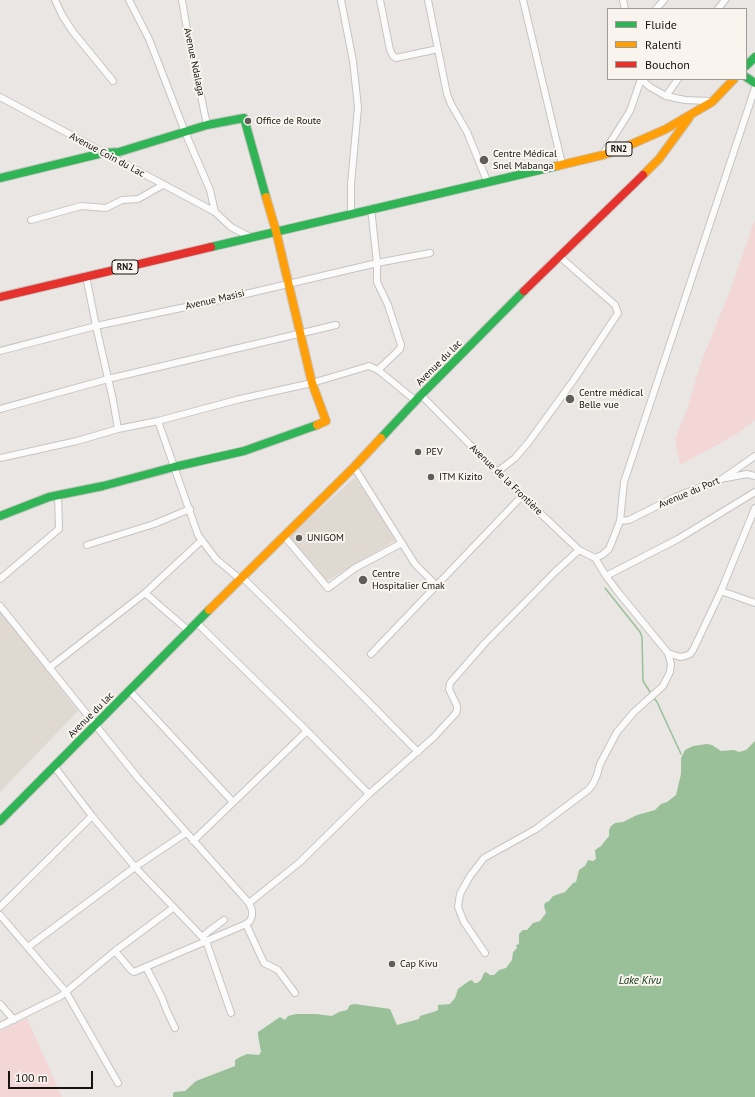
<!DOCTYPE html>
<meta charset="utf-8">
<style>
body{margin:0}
#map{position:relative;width:755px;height:1097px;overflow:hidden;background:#e9e6e3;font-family:"PT Sans",sans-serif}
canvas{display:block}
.legend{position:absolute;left:607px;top:8px;width:140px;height:72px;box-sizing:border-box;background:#f9f5ee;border:1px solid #9e9b96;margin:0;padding:5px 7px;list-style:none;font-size:12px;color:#161412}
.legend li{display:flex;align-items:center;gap:8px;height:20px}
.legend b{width:20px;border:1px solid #9e9b96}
.scale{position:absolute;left:8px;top:1071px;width:85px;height:18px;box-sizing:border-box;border:2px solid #161412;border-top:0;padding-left:5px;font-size:12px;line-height:14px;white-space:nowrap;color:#161412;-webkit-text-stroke:3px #f9f5ee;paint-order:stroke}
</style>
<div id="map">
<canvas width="755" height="1097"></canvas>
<ul class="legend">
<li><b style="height:5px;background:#30b455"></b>Fluide</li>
<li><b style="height:5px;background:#ff9f0a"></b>Ralenti</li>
<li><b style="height:5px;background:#e5322d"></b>Bouchon</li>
</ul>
<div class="scale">100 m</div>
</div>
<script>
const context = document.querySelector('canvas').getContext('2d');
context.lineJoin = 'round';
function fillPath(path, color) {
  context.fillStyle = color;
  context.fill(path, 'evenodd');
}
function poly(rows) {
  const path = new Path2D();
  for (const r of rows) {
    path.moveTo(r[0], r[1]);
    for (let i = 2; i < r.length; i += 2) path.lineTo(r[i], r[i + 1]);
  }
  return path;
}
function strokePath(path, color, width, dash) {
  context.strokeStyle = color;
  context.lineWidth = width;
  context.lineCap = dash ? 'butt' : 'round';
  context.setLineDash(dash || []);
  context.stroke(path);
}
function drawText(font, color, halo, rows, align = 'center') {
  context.font = font + ' "PT Sans",sans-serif';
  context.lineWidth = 4;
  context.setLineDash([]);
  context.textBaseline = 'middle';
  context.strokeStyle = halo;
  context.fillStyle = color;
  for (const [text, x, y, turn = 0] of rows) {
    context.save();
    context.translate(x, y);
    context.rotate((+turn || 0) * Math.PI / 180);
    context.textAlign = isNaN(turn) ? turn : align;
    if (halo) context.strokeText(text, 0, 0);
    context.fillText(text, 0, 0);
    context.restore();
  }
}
fillPath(poly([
 [355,477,396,540,325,582,289,537],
 [0,611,78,711,0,792]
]), '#dfd9d1');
fillPath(poly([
 [755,219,755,420,735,435,680,465,675,440,688,406,702,360,731,288],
 [27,1018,62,1097,0,1097,0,1031]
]), '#f3d7d7');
fillPath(poly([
 [755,741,755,1097,173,1097,173,1094,174,1092,185,1091,196,1081,235,1066,235,1060,240,1057,247,1054,259,1055,261,1052,258,1035,258,1032,280,1017,285,1020,288,1016,296,1014,316,1014,332,1016,339,1012,347,1010,350,1005,355,1004,390,1009,397,1025,419,1019,420,1016,436,1011,438,1010,438,1005,450,1004,455,998,458,989,469,981,472,980,474,983,477,983,481,980,484,973,486,972,490,975,494,975,499,970,506,968,512,960,513,952,517,948,516,945,519,944,519,934,523,930,527,930,533,923,540,921,546,913,544,906,545,903,549,901,553,896,565,892,573,883,576,882,579,870,585,866,588,860,593,861,596,859,595,850,601,846,609,836,609,830,611,826,615,823,623,822,637,815,655,810,661,804,667,802,676,795,681,774,681,758,685,750,693,746,707,744,712,745,721,751,734,750,739,752,746,750]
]), '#99c099');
strokePath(poly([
 [605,588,640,632,642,637,643,681,652,695],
 [654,698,657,702,681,754]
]), '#99c099', 1.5);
const street = poly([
 [55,0,62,15,73,32,113,81],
 [129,0,149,39,185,132,210,190,215,212],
 [182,0,186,24,207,125],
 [341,0,353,61,358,107,351,184,351,213],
 [380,0,390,50,393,56,396,58,438,49],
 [428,0,447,94,451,104,467,132,487,181],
 [523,0,562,164],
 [623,0,625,9],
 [656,9,664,0],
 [718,9,725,0],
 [641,79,650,87,666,96,685,100,709,101],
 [666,96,678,79],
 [0,97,215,212,231,227,250,237],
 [603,154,630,111,641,79],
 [371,208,377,263,377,282,388,305,401,345,400,349,378,370],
 [31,220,81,206,106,208,122,200,138,199,163,185],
 [86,276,96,326,113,400,118,429],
 [0,351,96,326,233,297,377,263,430,253],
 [421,395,497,472,579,550,595,558],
 [0,409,108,379,336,325],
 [158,421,198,535,216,559,240,579],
 [0,458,77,441,118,429,158,421,240,399,312,383,369,366,378,370,416,401],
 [354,467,415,564,436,585],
 [497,472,515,458,528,443,573,381,618,313,615,305,559,256],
 [726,478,747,474,755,476],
 [620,521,629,520,675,497,722,479,755,456],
 [284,536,328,588,355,568,402,543],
 [87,545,154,524,190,509],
 [595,558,602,555,609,549,615,534,620,521,624,482,755,88],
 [606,576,678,539,755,492],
 [242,577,346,679,418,752],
 [0,579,59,529,58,495],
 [721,591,755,603],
 [145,593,189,631],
 [0,606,138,778,249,903,252,910,252,916,250,921,246,924,134,972,131,970,115,951],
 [197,623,307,731,369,794],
 [668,653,680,657,685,656,690,654,693,650,721,591,755,508],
 [371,654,522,496],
 [49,668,145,593,202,540],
 [130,691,233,802],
 [54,766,92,816,135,867,206,941,231,1013],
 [193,841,307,731],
 [249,903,300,862,369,794,433,738,456,713,457,709,457,706,449,689,450,683,485,643,555,572,579,550],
 [0,907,92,816],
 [0,915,66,992,118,1083],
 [246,924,264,963,278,970,295,993],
 [202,937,209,931,224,920],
 [28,947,135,867,186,833],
 [485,953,464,922,458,907,460,894,470,876,484,858,536,829,588,790,593,784,597,775,600,764,617,732,634,712,663,686,670,672,671,664,668,653,618,592,606,576,595,558],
 [146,967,162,998,166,1009,175,1028],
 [0,1004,14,1020],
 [0,1026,61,996,115,951,173,908]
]);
const fast = poly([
 [746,66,755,57],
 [746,77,755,83],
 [0,178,103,153,119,152,207,125,244,118,266,197],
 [211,247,557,166],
 [381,438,421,395,524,291],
 [0,516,49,497,103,486,174,467,244,451,317,425],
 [0,821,209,610]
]);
const slow = poly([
 [557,166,603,155,623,148,666,129,712,102,734,79],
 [643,175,659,159,689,118],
 [266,197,276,231,312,383,326,421,317,425],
 [209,610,354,467,381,438]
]);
const jam = poly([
 [524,291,643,175],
 [0,297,211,247]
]);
strokePath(street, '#c7c4c2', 8);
strokePath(fast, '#c7c4c2', 10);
strokePath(slow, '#c7c4c2', 10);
strokePath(jam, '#c7c4c2', 10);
strokePath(street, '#fcfbfb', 6);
strokePath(fast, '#30b455', 8);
strokePath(slow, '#ff9f0a', 8);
strokePath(jam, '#e5322d', 8);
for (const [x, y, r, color] of [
 [248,121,4,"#605e5b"],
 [484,160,5,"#605e5b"],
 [570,399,5,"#605e5b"],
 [418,452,4,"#605e5b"],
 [431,477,4,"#605e5b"],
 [299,538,4,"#605e5b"],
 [363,580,5,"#605e5b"],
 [392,964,4,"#605e5b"]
]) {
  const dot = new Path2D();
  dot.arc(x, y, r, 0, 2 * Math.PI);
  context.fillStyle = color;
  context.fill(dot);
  strokePath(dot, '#f9f5ee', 1.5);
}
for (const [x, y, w] of [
 [619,149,26],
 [125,267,26]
]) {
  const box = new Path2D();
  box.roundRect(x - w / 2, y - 7, w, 14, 3);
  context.fillStyle = '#f9f5ee';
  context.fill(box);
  strokePath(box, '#161412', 1);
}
drawText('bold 9px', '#161412', null, [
 ["RN2",619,149],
 ["RN2",125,267]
]);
drawText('10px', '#161412', '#f9f5ee', [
 ["Avenue Ndalaga",194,62,78],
 ["Avenue Coin du Lac",107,155,28],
 ["Avenue Masisi",215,300,-13],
 ["Avenue du lac",439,363,-45],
 ["Avenue de la Frontière",506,480,44],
 ["Avenue du Port",689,493,-23],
 ["Avenue du lac",91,715,-45]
]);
drawText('10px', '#161412', '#f9f5ee', [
 ["Office de Route",256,121],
 ["Centre Médical",493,154],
 ["Snel Mabanga",493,166],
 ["Centre médical",579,393],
 ["Belle vue",579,405],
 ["PEV",426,452],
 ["ITM Kizito",439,477],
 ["UNIGOM",307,538],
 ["Centre",372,574],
 ["Hospitalier Cmak",372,586],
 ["Cap Kivu",400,964]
], 'left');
drawText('italic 11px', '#0b3511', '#f9f5ee', [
 ["Lake Kivu",640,981]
]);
</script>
